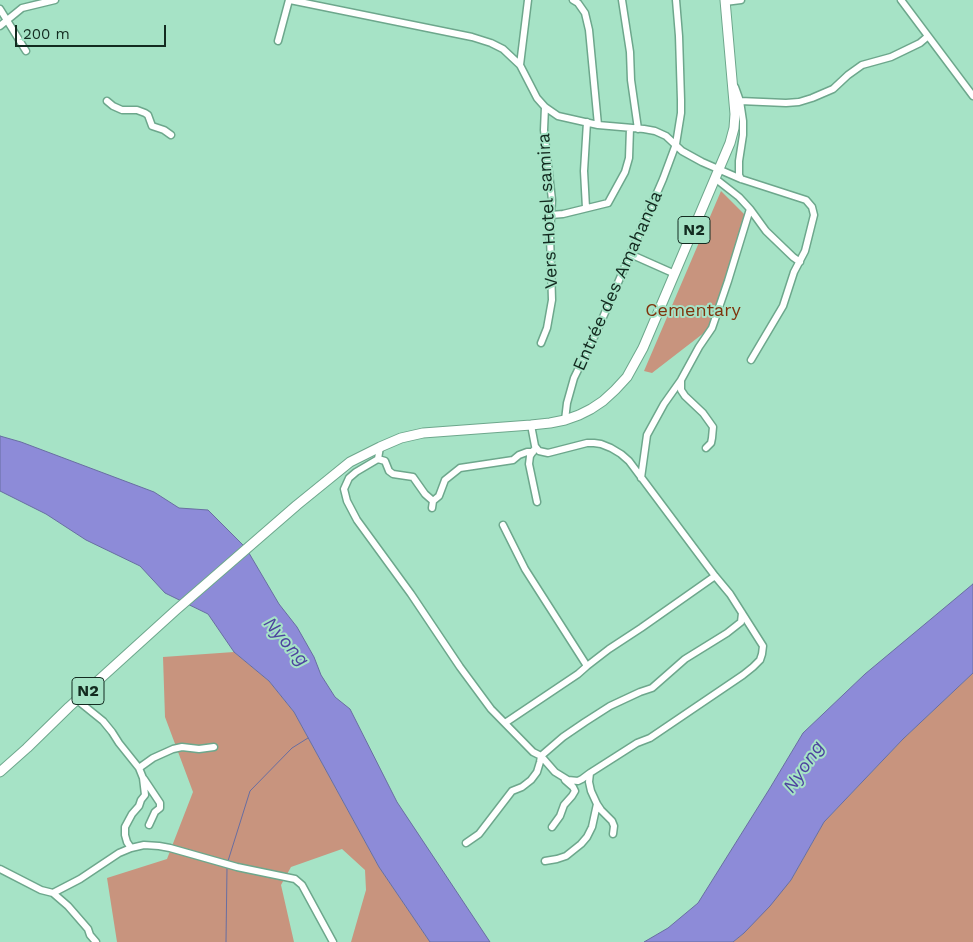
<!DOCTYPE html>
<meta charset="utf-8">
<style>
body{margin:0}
#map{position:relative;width:973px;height:942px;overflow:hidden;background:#a6e3c6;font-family:"Work Sans",sans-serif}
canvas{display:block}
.scale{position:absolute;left:15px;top:25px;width:151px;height:22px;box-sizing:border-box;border:2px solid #132b20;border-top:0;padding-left:6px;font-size:15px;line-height:18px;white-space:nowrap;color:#132b20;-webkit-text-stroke:4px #a6e3c6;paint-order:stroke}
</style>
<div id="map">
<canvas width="973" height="942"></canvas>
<div class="scale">200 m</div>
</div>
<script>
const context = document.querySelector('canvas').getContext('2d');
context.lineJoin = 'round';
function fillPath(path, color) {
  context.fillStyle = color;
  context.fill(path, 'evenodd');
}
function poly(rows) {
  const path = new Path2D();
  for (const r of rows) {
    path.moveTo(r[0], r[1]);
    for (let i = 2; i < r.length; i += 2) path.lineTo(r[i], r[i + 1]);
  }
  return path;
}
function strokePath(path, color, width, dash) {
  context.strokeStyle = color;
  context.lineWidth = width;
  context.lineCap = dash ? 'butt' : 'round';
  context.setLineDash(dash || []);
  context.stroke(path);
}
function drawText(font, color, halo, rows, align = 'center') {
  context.font = font + ' "Work Sans",sans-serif';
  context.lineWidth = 4;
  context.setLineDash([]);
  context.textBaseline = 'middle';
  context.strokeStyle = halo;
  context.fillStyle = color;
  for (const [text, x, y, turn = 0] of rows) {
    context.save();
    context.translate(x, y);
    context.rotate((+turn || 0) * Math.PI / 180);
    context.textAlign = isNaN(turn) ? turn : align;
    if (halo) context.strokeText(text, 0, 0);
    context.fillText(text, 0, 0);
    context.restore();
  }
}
fillPath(poly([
 [721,191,749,219,709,329,652,373,644,371],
 [234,652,269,681,294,712,379,867,430,942,351,942,366,890,365,870,342,849,291,867,281,885,294,942,117,942,107,878,167,859,193,792,165,717,163,657],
 [973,673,973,942,733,942,744,933,791,880,824,822,903,739]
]), '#c8947e');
const water = poly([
 [0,436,21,442,154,492,179,508,208,510,246,548,279,604,297,627,314,657,321,675,335,697,350,709,397,802,490,942,430,942,379,867,294,712,269,681,234,652,208,614,165,593,140,566,86,540,46,514,0,491,0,436],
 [973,584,973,673,903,739,824,822,791,880,770,906,744,933,733,942,644,942,668,928,698,903,770,788,803,733,865,674,973,584]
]);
fillPath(water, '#8d8bd8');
strokePath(water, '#686ea1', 1);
strokePath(poly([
 [228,861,250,791,292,748,308,738],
 [226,942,227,868]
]), '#686ea1', 1);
const minor = poly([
 [290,0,472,37,491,43,503,49,520,65,537,98,545,107,558,116,598,125,644,129,655,131,666,136,682,151,702,162,741,179,806,200,812,207,814,215,805,251,794,272,783,306,751,360],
 [573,0,578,3,585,13,589,30,598,125],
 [622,0,630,52,631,80,638,129],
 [901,0,973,96],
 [725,2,741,0],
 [0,9,26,51],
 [0,26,22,8,55,0],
 [278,41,289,0],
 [520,65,528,0],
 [735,87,740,101,743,121,743,135,739,161,739,175,741,179],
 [107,101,113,106,122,110,137,110,145,113,148,115,152,126,164,130,171,135],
 [740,101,786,103,799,102,812,98,833,89,848,75,862,65,891,57,920,43,927,37],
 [716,179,739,197,750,209,766,231,793,257,800,262],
 [586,208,584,171,587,122],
 [551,215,563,214,608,203,625,172,629,158,630,128],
 [630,254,675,274],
 [541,343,547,328,552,300,550,235,552,200,544,130,545,107],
 [681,380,681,390,685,396,703,413,713,427,712,438,711,443,706,448],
 [565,420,567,403,574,378,597,331,663,179,676,144,681,113,681,100,679,36,676,0],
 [380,447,378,459,356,472,349,478,344,489,347,501,357,520,411,594,460,667,491,709,533,752,541,756,555,772,568,780,578,781,582,779,590,773,637,743,650,738,743,675,753,667,760,660,762,654,763,646,730,594,715,576,629,461,621,454,611,448,601,444,594,443,587,443,548,453,539,451,535,446,531,425],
 [534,450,530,456,529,464,537,502],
 [378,459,385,461,389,471,393,474,413,477,425,494,433,501,432,508],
 [641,478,647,435,664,404,681,380,699,347,712,328,728,281,750,209],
 [433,501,439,496,445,480,460,468,513,460,519,455,527,452,533,452],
 [503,525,525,569,587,666],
 [77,700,103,721,112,732,119,743,139,768,143,778,145,795,141,800,139,806,132,814,125,827,125,835,127,842,131,848],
 [505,723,578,674,587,666,609,649,641,628,715,576],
 [139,768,153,758,173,749,182,747,199,749,214,747],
 [590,773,589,782,591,791,597,804,601,810,612,821,614,826,613,834],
 [144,779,160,803,160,808,155,812,149,825],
 [552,827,560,816,564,805,572,796,575,791,573,787,565,780],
 [466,843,479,834,512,791,522,787,531,780,537,772,540,762,541,756,563,737,585,722,610,706,640,692,652,688,685,659,727,633,741,622,742,613],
 [545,861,557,859,566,856,581,844,587,837,592,827,597,804],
 [0,869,41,890,53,893,80,879,119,853,131,848,144,845,159,846,170,848,237,867,295,879,302,885,333,942],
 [53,893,68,906,88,929,90,935,96,942]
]);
const highway = poly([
 [0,772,27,748,69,707,176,610,297,505,350,462,380,447,401,438,423,433,531,425,550,423,565,420,579,415,591,409,603,401,615,390,627,377,643,348,730,143,734,128,735,114,725,0]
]);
strokePath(minor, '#6da78c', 9);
strokePath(highway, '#6da78c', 11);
strokePath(minor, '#fff', 6);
strokePath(highway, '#fff', 9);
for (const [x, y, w] of [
 [694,230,32],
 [88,691,32]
]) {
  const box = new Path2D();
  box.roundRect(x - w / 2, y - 13.5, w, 27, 4);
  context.fillStyle = '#a6e3c6';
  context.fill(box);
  strokePath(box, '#132b20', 1);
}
drawText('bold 16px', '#132b20', null, [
 ["N2",694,230],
 ["N2",88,691]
]);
drawText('18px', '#132b20', '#a6e3c6', [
 ["Vers Hotel samira",548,211,-93],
 ["Entrée des Amahanda",618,281,-66]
]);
drawText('18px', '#7e340d', '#a6e3c6', [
 ["Cementary",693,311]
]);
drawText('italic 19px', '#4d439e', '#a6e3c6', [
 ["Nyong",286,642,49],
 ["Nyong",804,767,-56]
]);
</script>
